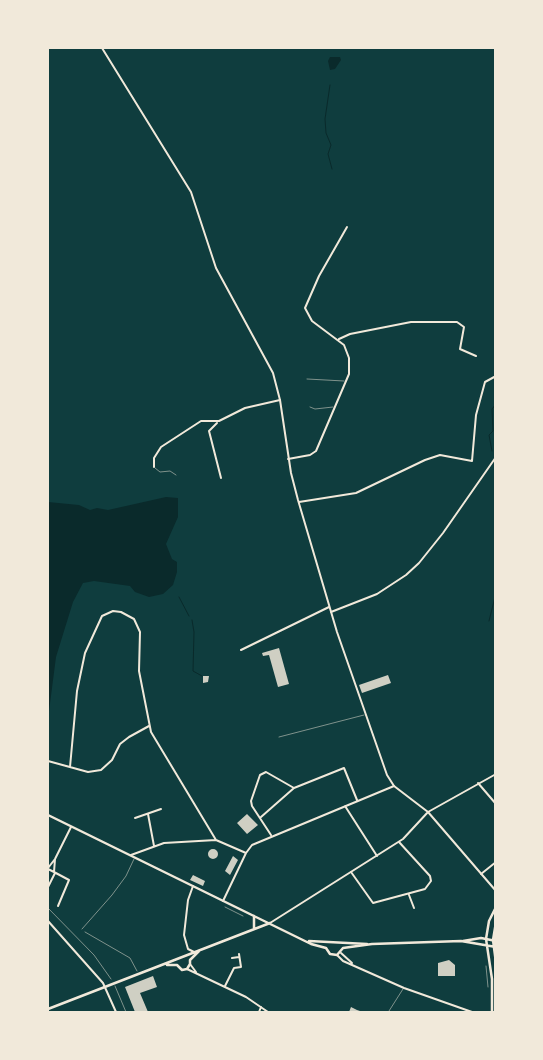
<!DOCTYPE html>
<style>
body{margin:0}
#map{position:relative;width:543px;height:1060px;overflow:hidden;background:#0f3d3e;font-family:"Roboto Condensed",sans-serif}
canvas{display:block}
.frame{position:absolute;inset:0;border:49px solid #f1e9da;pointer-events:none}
</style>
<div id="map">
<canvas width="543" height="1060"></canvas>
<div class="frame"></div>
</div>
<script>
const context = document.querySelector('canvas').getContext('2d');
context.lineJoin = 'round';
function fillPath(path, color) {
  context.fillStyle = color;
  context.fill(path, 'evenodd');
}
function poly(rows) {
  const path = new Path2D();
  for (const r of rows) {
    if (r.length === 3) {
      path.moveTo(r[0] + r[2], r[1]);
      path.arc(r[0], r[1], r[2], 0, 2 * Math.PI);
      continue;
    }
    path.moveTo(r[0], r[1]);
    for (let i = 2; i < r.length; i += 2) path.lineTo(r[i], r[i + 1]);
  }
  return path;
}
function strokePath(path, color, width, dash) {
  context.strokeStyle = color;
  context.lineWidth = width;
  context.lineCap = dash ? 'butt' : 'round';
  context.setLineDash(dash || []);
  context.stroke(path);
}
fillPath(poly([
 [330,57,340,57,341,60,335,69,330,70,328,61],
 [166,497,178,498,178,517,166,544,172,559,177,562,177,572,173,585,163,594,149,597,135,592,130,586,94,581,83,583,73,602,56,657,48,719,48,502,79,505,90,510,97,508,108,510]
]), '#0a2a2b');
strokePath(poly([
 [330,85,325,119,326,133,331,145,328,154,332,169],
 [492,451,489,435,493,431,492,409,496,404],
 [179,597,189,616],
 [192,620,194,632,193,671,202,676],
 [489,621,496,593]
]), '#0a2a2b', 1);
fillPath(poly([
 [279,648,289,684,278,687,269,655,263,656,262,653],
 [388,675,391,683,362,693,359,685],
 [203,676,209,676,208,682,203,683],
 [247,814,258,825,247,834,237,823],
 [213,854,5],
 [233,856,238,860,230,875,225,871],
 [193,875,205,881,203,886,190,880],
 [449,960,455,965,455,976,438,976,438,963],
 [153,976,157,987,140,993,148,1012,135,1012,125,987],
 [351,1007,357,1010,363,1012,349,1012]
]), '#cfcfc3');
strokePath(poly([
 [225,907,243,916],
 [48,908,94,955,111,979],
 [85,932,130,958,137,971],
 [486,966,488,987],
 [115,986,126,1012]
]), '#f1e9da', 0.5);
strokePath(poly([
 [307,379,344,381],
 [310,407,315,409,333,407],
 [155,468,160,472,170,471,176,475],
 [279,737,364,715],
 [82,929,112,895,126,876,134,859],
 [389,1011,403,989]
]), '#f1e9da', 0.5);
strokePath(poly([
 [339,339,350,334,411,322,457,322,464,327,460,349,476,356],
 [217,423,209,431,221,478],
 [288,459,310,455,316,451,349,374,349,358,344,345,312,321,305,308,319,276,347,227],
 [154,467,154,458,161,447,201,421,219,421,245,408,280,400],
 [299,502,356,493,425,460,440,455,472,461,476,415,485,382,496,376],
 [331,612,377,594,406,575,419,563,443,533,496,457],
 [241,650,329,607],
 [48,761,88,772,101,770,112,760,120,744,129,737,149,726],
 [70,767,77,691,85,653,102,616,113,611,121,612,134,619,140,632,139,671,151,732,216,840,246,853],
 [478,783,496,804],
 [345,806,377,856],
 [148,814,154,846],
 [261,817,294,788,344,768,357,800],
 [135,818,161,809],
 [271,835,252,806,251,801,260,775,266,772,294,788],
 [131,855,164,843,216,840],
 [48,868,55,859,71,827],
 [48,869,54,872,55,859],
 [54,872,69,880,58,906],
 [351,872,373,903,425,889,431,881,430,876,399,842],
 [481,874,496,862],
 [193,886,188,900,184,935,188,949,194,952],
 [48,887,55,873],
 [409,895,414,908],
 [223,901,246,853,252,845,394,786],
 [48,921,103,983,116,1012],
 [341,953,352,963],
 [337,955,343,961,404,988,472,1012],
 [232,958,239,957],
 [190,964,196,972],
 [187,969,246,997,268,1012],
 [225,986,234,968,241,967,239,954],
 [259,1012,261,1007]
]), '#f1e9da', 2);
strokePath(poly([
 [102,48,191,192,216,268,273,373,280,400,291,473,298,500,337,632,387,775,394,786,428,812,496,891],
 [270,923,403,839,428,812,496,774]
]), '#f1e9da', 2);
strokePath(poly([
 [48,815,311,944,326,948],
 [496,922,493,940,496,963],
 [254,929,254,916],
 [309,941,367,944],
 [463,941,481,938,496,941],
 [326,948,330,954,337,955,343,948],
 [343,948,372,944,461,941,496,947],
 [190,960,199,951],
 [167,965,177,965],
 [177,965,182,970,187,969,190,964,190,960],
 [48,1009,270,923],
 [492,1012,492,979,486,939,489,921,496,907]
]), '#f1e9da', 2.5);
</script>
